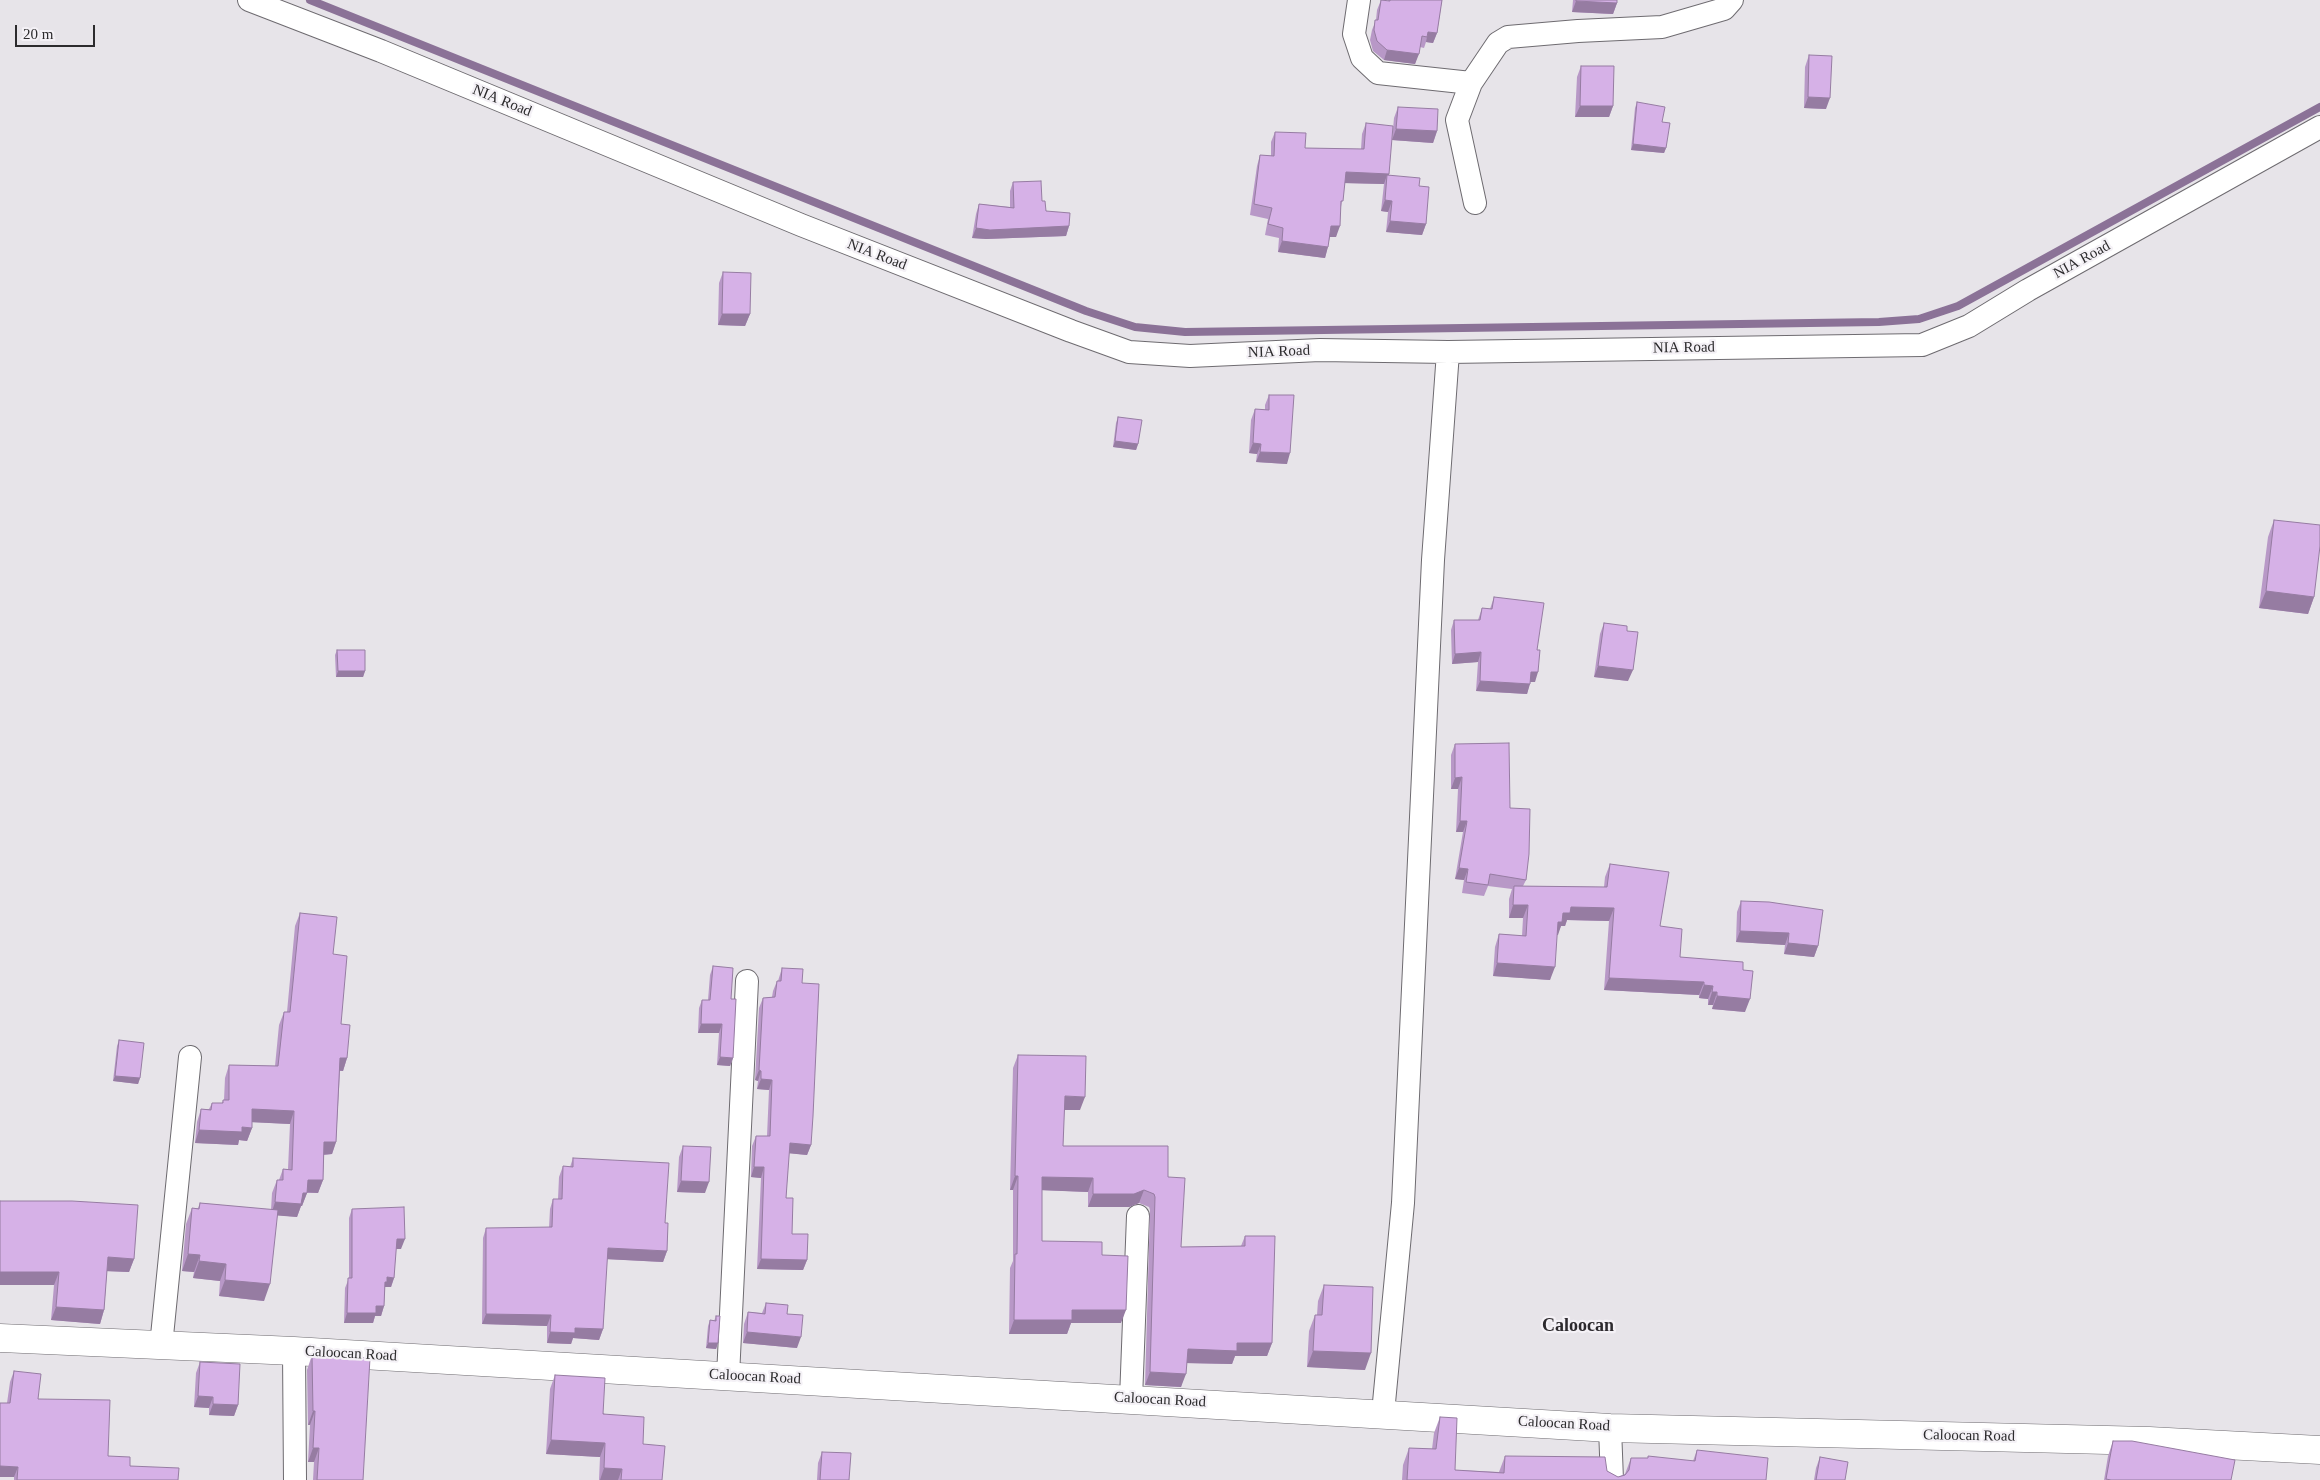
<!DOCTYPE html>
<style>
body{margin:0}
#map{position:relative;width:2320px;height:1480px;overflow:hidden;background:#e7e4e9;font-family:"Times New Roman",serif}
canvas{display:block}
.scale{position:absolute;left:15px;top:25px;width:80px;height:22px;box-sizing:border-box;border:2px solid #2c2b2d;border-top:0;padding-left:6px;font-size:15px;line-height:18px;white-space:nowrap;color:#2c2b2d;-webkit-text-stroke:4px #f4f1f6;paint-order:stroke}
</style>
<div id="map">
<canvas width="2320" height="1480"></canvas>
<div class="scale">20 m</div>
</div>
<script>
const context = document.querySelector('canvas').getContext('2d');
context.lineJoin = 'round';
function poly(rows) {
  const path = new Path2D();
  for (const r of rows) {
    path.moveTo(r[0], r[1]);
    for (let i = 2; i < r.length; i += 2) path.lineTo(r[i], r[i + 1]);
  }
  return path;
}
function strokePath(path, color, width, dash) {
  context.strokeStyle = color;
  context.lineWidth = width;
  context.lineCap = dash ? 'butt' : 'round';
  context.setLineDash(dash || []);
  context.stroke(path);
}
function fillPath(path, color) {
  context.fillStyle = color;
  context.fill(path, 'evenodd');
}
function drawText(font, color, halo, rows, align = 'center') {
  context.font = font + ' "Times New Roman",serif';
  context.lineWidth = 4.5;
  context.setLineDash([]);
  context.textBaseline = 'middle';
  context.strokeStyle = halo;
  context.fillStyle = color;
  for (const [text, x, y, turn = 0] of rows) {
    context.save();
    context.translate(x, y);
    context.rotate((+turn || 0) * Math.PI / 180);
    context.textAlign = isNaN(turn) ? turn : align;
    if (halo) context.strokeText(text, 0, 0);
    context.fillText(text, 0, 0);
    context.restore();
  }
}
strokePath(poly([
 [310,0,1086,311,1135,327,1185,332,1879,322,1919,319,1958,306,2320,107]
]), '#8b7297', 8);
const minor = poly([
 [249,0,381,51,801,225,1071,331,1129,352,1190,356,1320,350,1448,352,1922,345,1969,326,2028,290,2320,127],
 [1359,0,1354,34,1362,58,1378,73,1471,83],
 [1475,203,1457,120,1471,83,1498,43,1508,37,1578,31,1662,27,1724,9,1732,0],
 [161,1346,190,1057],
 [294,1351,295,1480],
 [728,1376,747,981],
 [1131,1399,1138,1216],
 [1383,1413,1403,1203,1433,560,1448,352],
 [1610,1428,1612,1480]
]);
const tertiary = poly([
 [0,1338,294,1351,1610,1428,2149,1441,2320,1450]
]);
strokePath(minor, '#6e6b70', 24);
strokePath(tertiary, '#6e6b70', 29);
strokePath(minor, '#fff', 22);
strokePath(tertiary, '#fff', 28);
fillPath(poly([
 [1381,0,1388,1,1388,0,1442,0,1437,33,1433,43,1426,42,1424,48,1420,47,1415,64,1384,60,1373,51,1370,40,1372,30,1376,20,1377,10],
 [1573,0,1617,0,1617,3,1613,14,1572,12],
 [1809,55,1826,109,1804,108,1805,67],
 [1581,66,1613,106,1609,117,1575,117,1577,77],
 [1637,102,1662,122,1666,148,1664,153,1631,150,1635,108],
 [1398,107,1437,131,1433,143,1392,140,1394,118],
 [1366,123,1389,175,1419,186,1426,224,1422,235,1386,232,1388,212,1381,211,1384,184,1345,183,1336,237,1330,237,1325,258,1278,252,1279,238,1265,235,1268,219,1250,215,1257,166,1260,155,1271,156,1271,142,1275,132,1305,148,1361,149,1362,134],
 [1013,182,1042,201,1046,211,1069,226,1066,236,986,239,972,238,976,214,979,204,1010,207,1010,191],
 [723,272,750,314,745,326,718,325,719,283],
 [1269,395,1287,464,1256,462,1257,454,1249,453,1251,420,1255,409,1265,410,1265,405],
 [1118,417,1138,444,1136,450,1113,447,1116,423],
 [2274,520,2314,597,2308,614,2259,608,2268,537],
 [1494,597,1537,650,1535,682,1530,682,1527,694,1476,691,1478,662,1452,664,1451,630,1454,620,1478,620,1482,608,1490,609],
 [1604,623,1627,631,1628,681,1594,677,1600,634],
 [337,650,365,671,363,677,336,677,335,655],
 [1455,744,1510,808,1526,880,1523,886,1604,887,1605,877,1610,864,1660,926,1680,957,1743,970,1745,1012,1712,1009,1713,1005,1708,1005,1708,999,1699,998,1699,995,1604,990,1609,921,1567,920,1565,926,1561,926,1557,935,1550,980,1493,976,1495,947,1499,934,1522,936,1523,918,1509,918,1509,899,1512,889,1488,886,1484,896,1462,893,1464,880,1455,879,1463,832,1456,832,1458,789,1451,789,1451,755],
 [1741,901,1818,946,1814,957,1784,954,1785,945,1736,942,1737,912],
 [300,913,333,954,341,1024,347,1058,343,1071,340,1071,336,1142,332,1154,324,1155,323,1180,318,1193,307,1193,302,1206,301,1206,297,1217,277,1215,264,1301,219,1296,220,1281,193,1278,194,1272,182,1271,186,1224,192,1208,198,1208,200,1203,271,1210,272,1193,277,1180,279,1180,283,1169,288,1169,290,1124,252,1122,252,1128,247,1141,239,1140,238,1145,195,1143,197,1122,201,1109,209,1109,212,1103,222,1103,223,1100,224,1100,225,1078,229,1065,275,1066,279,1025,284,1012,287,1012,295,926],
 [713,966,731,999,733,1058,730,1066,717,1065,719,1033,698,1033,699,1008,702,1000,708,1000,710,975],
 [782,968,802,983,811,1145,807,1155,789,1153,786,1198,792,1234,807,1260,803,1270,757,1269,761,1178,751,1177,752,1146,756,1136,767,1136,769,1090,757,1089,758,1081,755,1080,759,1008,763,998,772,997,773,991,777,981,778,981],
 [119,1040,140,1078,138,1084,113,1081,117,1046],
 [1018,1055,1080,1110,1064,1110,1063,1146,1168,1177,1181,1247,1241,1246,1245,1236,1272,1343,1267,1356,1235,1356,1232,1364,1187,1363,1181,1387,1145,1385,1150,1210,1149,1207,1139,1203,1129,1207,1088,1207,1088,1192,1042,1190,1042,1241,1102,1255,1121,1323,1071,1323,1067,1334,1009,1334,1010,1268,1013,1261,1013,1190,1010,1190,1013,1068],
 [683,1146,705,1193,677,1192,679,1157],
 [573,1158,665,1223,667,1251,663,1262,607,1259,603,1329,599,1340,573,1338,571,1344,547,1343,547,1326,482,1324,483,1238,486,1228,549,1228,550,1209,553,1199,558,1199,559,1177,563,1166,570,1167],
 [0,1201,134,1259,129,1272,107,1271,104,1310,100,1324,51,1320,54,1285,0,1285],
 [352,1209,401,1249,396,1249,394,1278,391,1287,385,1287,385,1288,384,1306,381,1316,375,1316,373,1323,344,1323,345,1288,349,1278,349,1218],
 [1324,1285,1365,1370,1307,1367,1309,1331,1315,1315,1317,1315,1318,1301],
 [766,1303,787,1314,797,1348,743,1343,744,1324,748,1312,762,1313],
 [716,1316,718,1343,716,1349,706,1348,708,1326,710,1320,714,1321],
 [312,1355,363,1480,313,1480,314,1462,308,1462,310,1425,308,1425,307,1370],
 [200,1362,238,1405,234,1416,209,1415,209,1408,194,1407,196,1373],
 [14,1371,38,1399,108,1456,130,1466,178,1480,14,1480,14,1477,0,1477,0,1403,7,1403,10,1382],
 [555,1375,643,1444,662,1480,599,1480,600,1457,546,1454,550,1389],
 [1440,1417,1455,1470,1499,1472,1505,1456,1607,1471,1618,1477,1625,1474,1631,1458,1693,1461,1697,1450,1766,1480,1402,1480,1403,1465,1409,1448,1432,1449,1434,1433],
 [2113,1441,2231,1480,2104,1480,2108,1456],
 [822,1452,849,1480,817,1480,818,1463],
 [1820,1457,1845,1480,1814,1480,1816,1468]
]), '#b898c7');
fillPath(poly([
 [1576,1,1617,3,1613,14,1572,12],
 [1428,32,1437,33,1433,43,1426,42],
 [1387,50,1419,54,1415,64,1384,60],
 [1808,97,1830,98,1826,109,1804,108],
 [1580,106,1613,106,1609,117,1575,117],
 [1396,129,1437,131,1433,143,1392,140],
 [1633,144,1666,148,1664,153,1631,150],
 [1346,172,1389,174,1387,180,1387,175,1384,184,1342,183],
 [1385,200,1392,201,1388,212,1381,211],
 [1390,221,1426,224,1422,235,1386,232],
 [1069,226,1066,236,986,239,972,238,976,228],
 [1331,226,1340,226,1336,237,1327,237],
 [1282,241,1328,247,1325,258,1278,252],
 [722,314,750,314,745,326,718,325],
 [1115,441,1138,444,1136,450,1113,447],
 [1253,443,1261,444,1257,454,1249,453],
 [1260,452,1290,453,1287,464,1256,462],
 [2266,591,2314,597,2308,614,2259,608],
 [1481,652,1478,662,1452,664,1455,654],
 [1598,666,1633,670,1628,681,1594,677],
 [338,671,365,671,363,677,336,677],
 [1531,672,1538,672,1535,682,1528,682],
 [1480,681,1530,684,1527,694,1476,691],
 [1462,777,1458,789,1451,789,1455,778],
 [1460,821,1467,821,1463,832,1456,832],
 [1459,868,1468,869,1464,880,1455,879],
 [1513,905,1528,905,1523,918,1509,918],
 [1571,907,1614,908,1609,921,1567,920,1565,926,1561,926,1558,935,1553,935,1558,922,1563,913],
 [1740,931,1789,933,1785,945,1736,942],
 [1788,943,1818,946,1814,957,1784,954],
 [1497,963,1555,967,1550,980,1493,976],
 [1609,978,1704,982,1699,995,1604,990],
 [1704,985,1713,986,1708,999,1699,998],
 [1712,992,1717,992,1713,1005,1708,1005],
 [1717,996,1750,999,1745,1012,1712,1009],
 [701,1024,722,1024,719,1033,698,1033],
 [720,1057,733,1058,730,1066,717,1065],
 [340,1058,347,1058,343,1071,335,1070],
 [759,1070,761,1071,758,1081,755,1080],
 [115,1076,140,1078,138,1084,113,1081],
 [761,1079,772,1080,769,1090,757,1089],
 [1065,1096,1085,1097,1080,1110,1060,1110],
 [252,1109,294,1111,290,1124,248,1122],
 [242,1127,252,1128,247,1141,239,1140,238,1145,195,1143,199,1130],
 [324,1142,336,1142,332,1154,319,1155],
 [790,1143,811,1145,807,1155,786,1153],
 [754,1167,764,1167,761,1178,751,1177],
 [1015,1176,1018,1176,1013,1190,1010,1190],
 [1042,1177,1093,1178,1088,1192,1037,1190],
 [308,1180,323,1180,318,1193,303,1192],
 [681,1181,709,1182,705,1193,677,1192],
 [1144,1190,1139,1203,1129,1207,1088,1207,1093,1194],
 [303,1193,307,1193,302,1206,301,1206,297,1217,271,1215,275,1202],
 [397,1239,405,1239,401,1249,393,1249],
 [608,1248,667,1251,663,1262,604,1259],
 [188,1254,200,1255,194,1272,182,1271],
 [108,1257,134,1259,129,1272,103,1271],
 [761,1259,807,1260,803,1270,757,1269],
 [199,1261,226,1264,220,1281,193,1278],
 [0,1272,59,1272,54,1285,0,1285],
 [387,1277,394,1278,391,1287,385,1287,383,1291,381,1291],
 [225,1280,270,1284,264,1301,219,1296],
 [376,1306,384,1306,381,1316,375,1316,373,1323,344,1323,347,1313],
 [56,1307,104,1310,100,1324,51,1320],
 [1072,1310,1126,1310,1121,1323,1071,1323,1067,1334,1009,1334,1014,1320],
 [486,1314,551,1315,547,1326,482,1324],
 [575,1328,603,1329,599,1340,573,1338,571,1344,547,1343,550,1332],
 [747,1332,801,1337,797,1348,743,1343],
 [708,1343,718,1343,716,1349,706,1348],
 [1237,1343,1272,1343,1267,1356,1235,1356,1232,1364,1183,1363,1188,1349],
 [1313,1351,1371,1353,1365,1370,1307,1367],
 [1150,1372,1186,1374,1181,1387,1145,1385],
 [198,1396,213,1397,209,1408,194,1407],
 [213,1404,238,1405,234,1416,209,1415],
 [313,1411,315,1411,310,1425,308,1425],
 [551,1440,605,1443,600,1457,546,1454],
 [313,1448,319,1448,314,1462,308,1462],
 [0,1466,18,1467,14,1477,0,1477],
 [604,1468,622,1469,618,1480,600,1480]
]), '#967ca2');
const building = poly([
 [1381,0,1390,1,1390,0,1442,0,1437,33,1428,32,1427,37,1422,36,1419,54,1387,50,1377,41,1374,30,1375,20,1378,20,1381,0],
 [1576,0,1617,0,1617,3,1576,1,1576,0],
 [1809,55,1832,56,1830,98,1808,97,1809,55],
 [1581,66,1614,66,1613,106,1580,106,1581,66],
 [1637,102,1665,107,1662,122,1670,123,1666,148,1633,144,1637,102],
 [1398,107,1438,109,1437,131,1396,129,1398,107],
 [1366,123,1393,126,1389,174,1346,172,1343,201,1341,201,1340,226,1331,226,1328,247,1282,241,1283,228,1268,224,1272,208,1254,204,1260,155,1274,156,1275,132,1306,133,1305,148,1364,149,1366,123],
 [1387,175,1420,178,1419,186,1429,187,1426,224,1390,221,1392,201,1385,200,1387,175],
 [1041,181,1042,201,1045,201,1046,211,1070,213,1069,226,990,230,976,228,979,204,1014,208,1013,182,1041,181],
 [723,272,751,273,750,314,722,314,723,272],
 [1269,395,1294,395,1290,453,1260,452,1261,444,1253,443,1255,409,1269,410,1269,395],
 [1118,417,1142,420,1138,444,1115,441,1118,417],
 [2274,520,2320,525,2320,546,2314,597,2266,591,2274,520],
 [1494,597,1544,603,1537,650,1540,650,1538,672,1531,672,1530,684,1480,681,1481,652,1455,654,1454,620,1480,620,1482,608,1492,609,1494,597],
 [1604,623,1627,626,1627,631,1638,632,1633,670,1598,666,1604,623],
 [337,650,365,650,365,671,338,671,337,650],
 [1509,743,1510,808,1530,809,1529,854,1526,880,1490,874,1488,885,1466,882,1468,869,1459,868,1467,821,1460,821,1462,777,1455,778,1455,744,1509,743],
 [1610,864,1669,872,1660,926,1682,929,1680,957,1743,962,1743,970,1753,971,1750,999,1717,996,1717,992,1712,992,1713,986,1704,985,1704,982,1609,978,1614,908,1571,907,1570,913,1563,913,1562,922,1558,922,1555,967,1497,963,1499,934,1526,936,1528,905,1513,905,1514,886,1607,887,1610,864],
 [1741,901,1769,902,1823,910,1818,946,1788,943,1789,933,1740,931,1741,901],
 [300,913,337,917,333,954,347,956,341,1024,350,1025,347,1058,340,1058,336,1142,324,1142,323,1180,308,1180,307,1193,303,1193,301,1204,275,1202,277,1180,283,1180,283,1169,292,1170,294,1111,252,1109,252,1128,242,1127,242,1132,199,1130,201,1109,211,1110,212,1103,223,1103,223,1100,229,1100,229,1065,278,1066,284,1012,290,1012,300,913],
 [713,966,733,968,731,999,736,999,733,1058,720,1057,722,1024,701,1024,702,1000,710,1000,713,966],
 [782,968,803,969,802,983,819,984,813,1116,811,1145,790,1143,786,1198,793,1198,792,1234,808,1234,807,1260,761,1259,764,1167,754,1167,756,1136,770,1136,772,1080,761,1079,761,1071,759,1070,763,998,775,997,777,981,781,981,782,968],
 [119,1040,144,1043,140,1078,115,1076,119,1040],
 [1018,1055,1086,1056,1085,1097,1065,1096,1063,1146,1168,1146,1168,1177,1185,1178,1181,1247,1245,1246,1245,1236,1275,1236,1272,1343,1237,1343,1237,1351,1188,1349,1186,1374,1150,1372,1155,1197,1154,1194,1144,1190,1134,1194,1093,1194,1093,1178,1042,1177,1042,1241,1102,1242,1102,1255,1128,1256,1126,1310,1072,1310,1072,1320,1014,1320,1015,1254,1017,1254,1018,1176,1015,1176,1018,1055],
 [683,1146,711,1147,709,1182,681,1181,683,1146],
 [573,1158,669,1163,665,1223,668,1223,667,1251,608,1248,603,1329,575,1328,575,1333,550,1332,551,1315,486,1314,486,1228,552,1227,553,1199,562,1199,563,1166,573,1167,573,1158],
 [0,1201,72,1201,138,1205,134,1259,108,1257,104,1310,56,1307,59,1272,0,1272,0,1201],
 [200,1203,278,1210,270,1284,225,1280,226,1264,199,1261,200,1255,188,1254,192,1208,199,1209,200,1203],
 [404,1207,405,1239,397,1239,394,1278,387,1277,387,1282,385,1282,384,1306,376,1306,376,1313,347,1313,348,1278,352,1278,352,1209,404,1207],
 [1324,1285,1373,1287,1371,1353,1313,1351,1315,1315,1322,1315,1324,1285],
 [766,1303,788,1305,787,1314,803,1315,801,1337,747,1332,748,1312,765,1314,766,1303],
 [716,1316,720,1316,718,1343,708,1343,710,1320,716,1321,716,1316],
 [312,1355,370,1358,363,1480,317,1480,319,1448,313,1448,315,1411,313,1411,312,1355],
 [200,1362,240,1364,238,1405,213,1404,213,1397,198,1396,200,1362],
 [14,1371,41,1374,38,1399,110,1400,108,1456,130,1457,130,1466,179,1468,178,1480,17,1480,18,1467,0,1466,0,1403,10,1403,14,1371],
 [555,1375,605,1378,603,1414,644,1417,643,1444,665,1446,662,1480,621,1480,622,1469,604,1468,605,1443,551,1440,555,1375],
 [1440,1417,1457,1418,1455,1470,1504,1473,1505,1456,1605,1457,1607,1471,1618,1477,1625,1475,1629,1470,1631,1458,1648,1458,1648,1456,1695,1461,1697,1450,1768,1458,1766,1480,1407,1480,1409,1448,1436,1449,1440,1417],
 [2113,1441,2132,1441,2235,1460,2231,1480,2111,1480,2106,1479,2113,1441],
 [822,1452,851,1453,849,1480,820,1480,822,1452],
 [1820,1457,1848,1462,1845,1480,1816,1480,1820,1457]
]);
fillPath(building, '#d6b1e7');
strokePath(building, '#967ca2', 1);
drawText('15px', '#2c2b2d', '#f4f1f6', [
 ["NIA Road",502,101,22],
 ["NIA Road",877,255,21],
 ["NIA Road",2082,260,-29],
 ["NIA Road",1684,348,-1],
 ["NIA Road",1279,352,-2],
 ["Caloocan Road",351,1354,3],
 ["Caloocan Road",755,1377,3],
 ["Caloocan Road",1160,1400,3],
 ["Caloocan Road",1564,1424,3],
 ["Caloocan Road",1969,1436,1]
]);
drawText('bold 18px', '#2d2a2e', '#f4f1f6', [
 ["Caloocan",1578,1326]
]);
</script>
